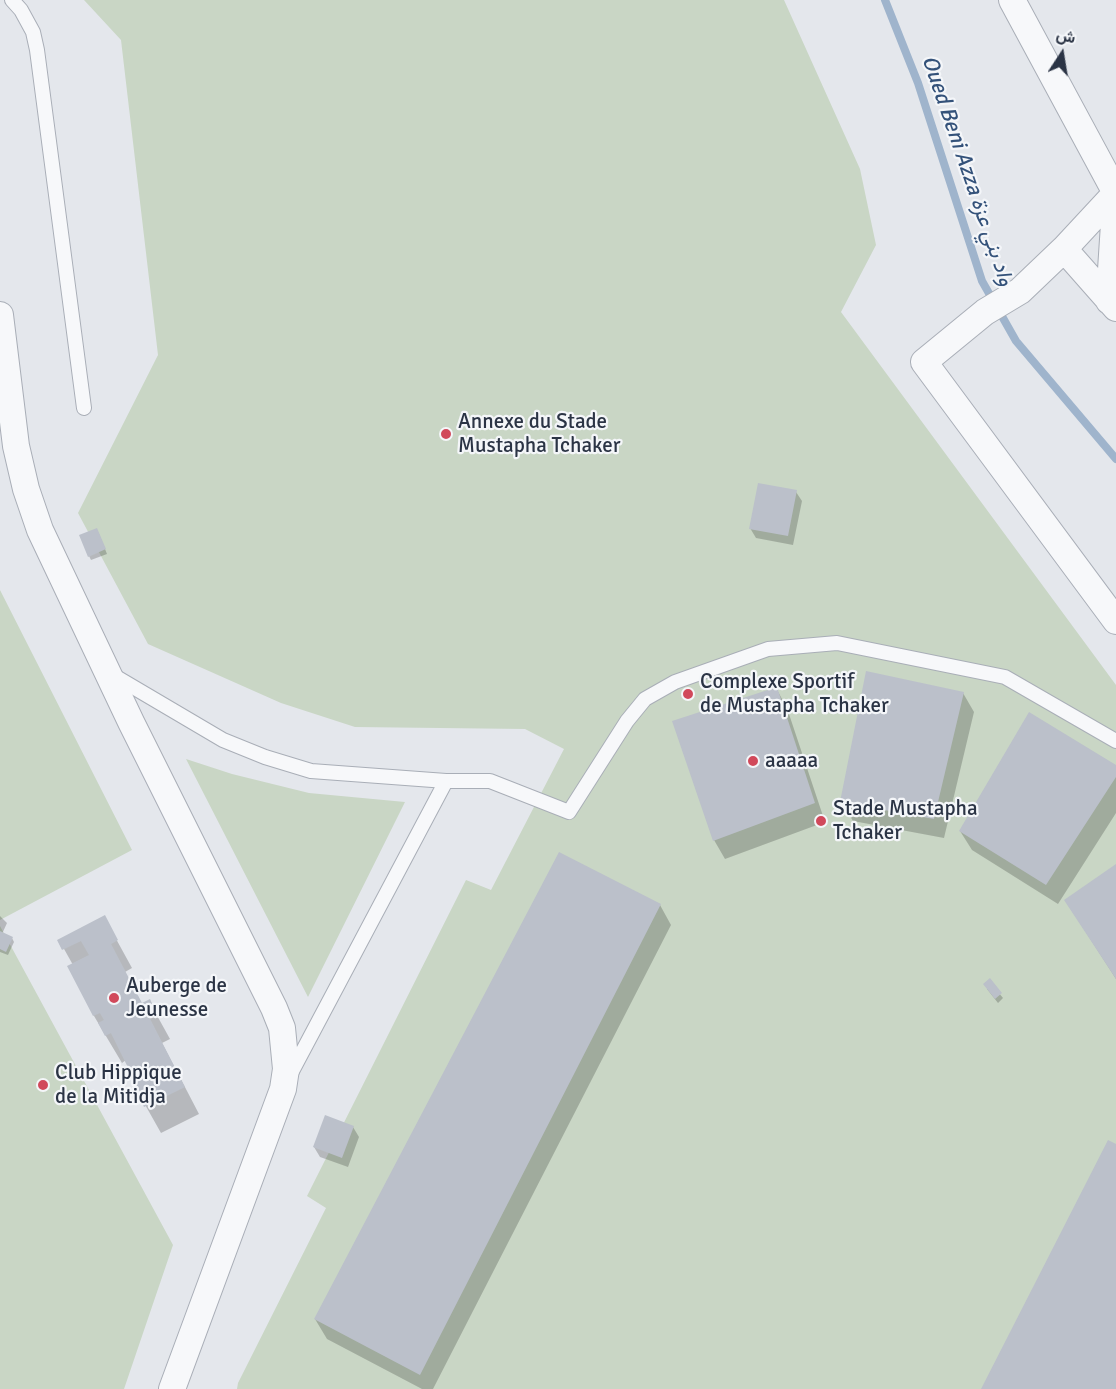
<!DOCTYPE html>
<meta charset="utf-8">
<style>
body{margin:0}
#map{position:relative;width:1116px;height:1389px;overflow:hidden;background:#e4e7ec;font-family:Signika,Vazirmatn,sans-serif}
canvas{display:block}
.north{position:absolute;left:1032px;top:24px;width:60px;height:60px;-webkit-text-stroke:4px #f4f6f9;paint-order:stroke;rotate:12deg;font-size:16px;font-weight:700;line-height:24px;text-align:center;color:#2b3445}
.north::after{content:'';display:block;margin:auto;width:21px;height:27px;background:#2b3445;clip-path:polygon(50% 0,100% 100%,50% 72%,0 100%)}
</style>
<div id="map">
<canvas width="1116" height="1389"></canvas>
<div class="north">ش</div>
</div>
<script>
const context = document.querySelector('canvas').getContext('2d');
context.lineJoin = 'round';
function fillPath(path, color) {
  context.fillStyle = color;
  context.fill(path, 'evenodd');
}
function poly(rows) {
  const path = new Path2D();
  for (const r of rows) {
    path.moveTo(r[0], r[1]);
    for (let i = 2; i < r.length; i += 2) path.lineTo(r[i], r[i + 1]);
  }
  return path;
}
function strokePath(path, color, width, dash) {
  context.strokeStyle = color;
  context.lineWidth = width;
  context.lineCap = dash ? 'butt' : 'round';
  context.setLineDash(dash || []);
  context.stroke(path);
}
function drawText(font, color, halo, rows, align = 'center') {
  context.font = font + ' Signika,Vazirmatn,sans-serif';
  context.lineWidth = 4.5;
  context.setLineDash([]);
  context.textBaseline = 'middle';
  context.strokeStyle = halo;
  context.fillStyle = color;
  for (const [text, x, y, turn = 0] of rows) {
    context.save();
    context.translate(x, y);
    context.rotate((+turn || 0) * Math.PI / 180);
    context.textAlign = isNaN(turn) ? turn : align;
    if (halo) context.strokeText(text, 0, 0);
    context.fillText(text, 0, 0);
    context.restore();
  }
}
fillPath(poly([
 [84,0,784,0,860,169,876,245,841,312,1116,685,1116,1389,237,1389,238,1383,326,1208,307,1196,466,880,491,890,564,749,525,729,355,727,281,703,148,644,78,513,158,355,121,40],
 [0,590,132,850,0,920],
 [186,759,232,774,309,793,405,802,308,997],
 [0,926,173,1245,124,1389,0,1389]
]), '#c9d6c5');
fillPath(poly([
 [796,492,802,501,793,545,756,538,750,528],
 [99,534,107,554,91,560,89,556],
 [776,688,787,708,825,822,725,859,714,840],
 [963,693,974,712,944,838,853,821,841,801],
 [1116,767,1116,813,1058,904,972,850,960,831],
 [1116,866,1116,979,1066,901],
 [660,905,671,925,433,1389,422,1389,327,1339,315,1319],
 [0,916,7,923,2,934,12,938,14,942,8,955,0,952],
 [104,917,132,968,125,972,142,1004,149,1001,170,1039,162,1043,199,1114,161,1133,139,1094,142,1093,126,1060,122,1063,94,1016,69,967,73,965,59,940],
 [989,981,1003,998,998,1003,987,989],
 [353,1127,359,1137,348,1167,320,1157,314,1147]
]), '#0003');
strokePath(poly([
 [885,0,918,83,982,281,1016,341,1116,459]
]), '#9fb4cc', 8);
fillPath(poly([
 [758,483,797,490,788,536,749,529],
 [97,528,106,549,88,557,79,535],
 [866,671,964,692,934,819,840,802],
 [777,687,815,803,713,841,672,721],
 [1029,712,1116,765,1116,777,1046,885,959,831],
 [559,852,661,904,420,1375,314,1319],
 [1116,864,1116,979,1064,900],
 [105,915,118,940,111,944,142,1003,150,999,156,1012,148,1015,185,1087,144,1107,137,1093,140,1092,111,1033,105,1036,98,1023,104,1020,100,1013,93,1016,67,966,89,955,81,941,62,950,57,940],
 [0,931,13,937,6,952,0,949],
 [990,978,1002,993,995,999,983,984],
 [325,1115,354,1126,342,1158,313,1147],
 [1108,1140,1116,1144,1116,1389,981,1389]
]), '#bbc0ca');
const lane = poly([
 [12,0,21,10,33,32,37,50,84,408],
 [111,674,223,740,265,757,311,771,446,781,290,1075],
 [446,781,490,781,569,812,627,721,645,699,675,682,768,649,837,643,1005,677,1116,741]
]);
const street = poly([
 [1012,0,1116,193,1109,301],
 [1116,193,1064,249,1020,291,985,312,924,362,1116,621],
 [1064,249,1116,308],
 [0,315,16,446,26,489,40,530,131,722,274,1008,282,1028,286,1069,283,1089,172,1389]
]);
strokePath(lane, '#a9aeb7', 16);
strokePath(street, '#a9aeb7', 28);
strokePath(lane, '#f7f8fa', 14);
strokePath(street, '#f7f8fa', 26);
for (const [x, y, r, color] of [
 [446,434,6,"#d1495b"],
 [688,694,6,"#d1495b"],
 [753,761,6,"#d1495b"],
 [821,821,6,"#d1495b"],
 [114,998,6,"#d1495b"],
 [43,1085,6,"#d1495b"]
]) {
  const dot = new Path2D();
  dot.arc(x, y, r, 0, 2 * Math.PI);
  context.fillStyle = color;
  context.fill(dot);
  strokePath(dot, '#f4f6f9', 2);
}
drawText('21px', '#2b3445', '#f4f6f9', [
 ["Annexe du Stade",458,422],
 ["Mustapha Tchaker",458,446],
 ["Complexe Sportif",700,682],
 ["de Mustapha Tchaker",700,706],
 ["aaaaa",765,761],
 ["Stade Mustapha",833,809],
 ["Tchaker",833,833],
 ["Auberge de",126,986],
 ["Jeunesse",126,1010],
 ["Club Hippique",55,1073],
 ["de la Mitidja",55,1097]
], 'left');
drawText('italic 22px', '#34527a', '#f4f6f9', [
 ["Oued Beni Azza واد بني عزة",967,171,71]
]);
</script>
